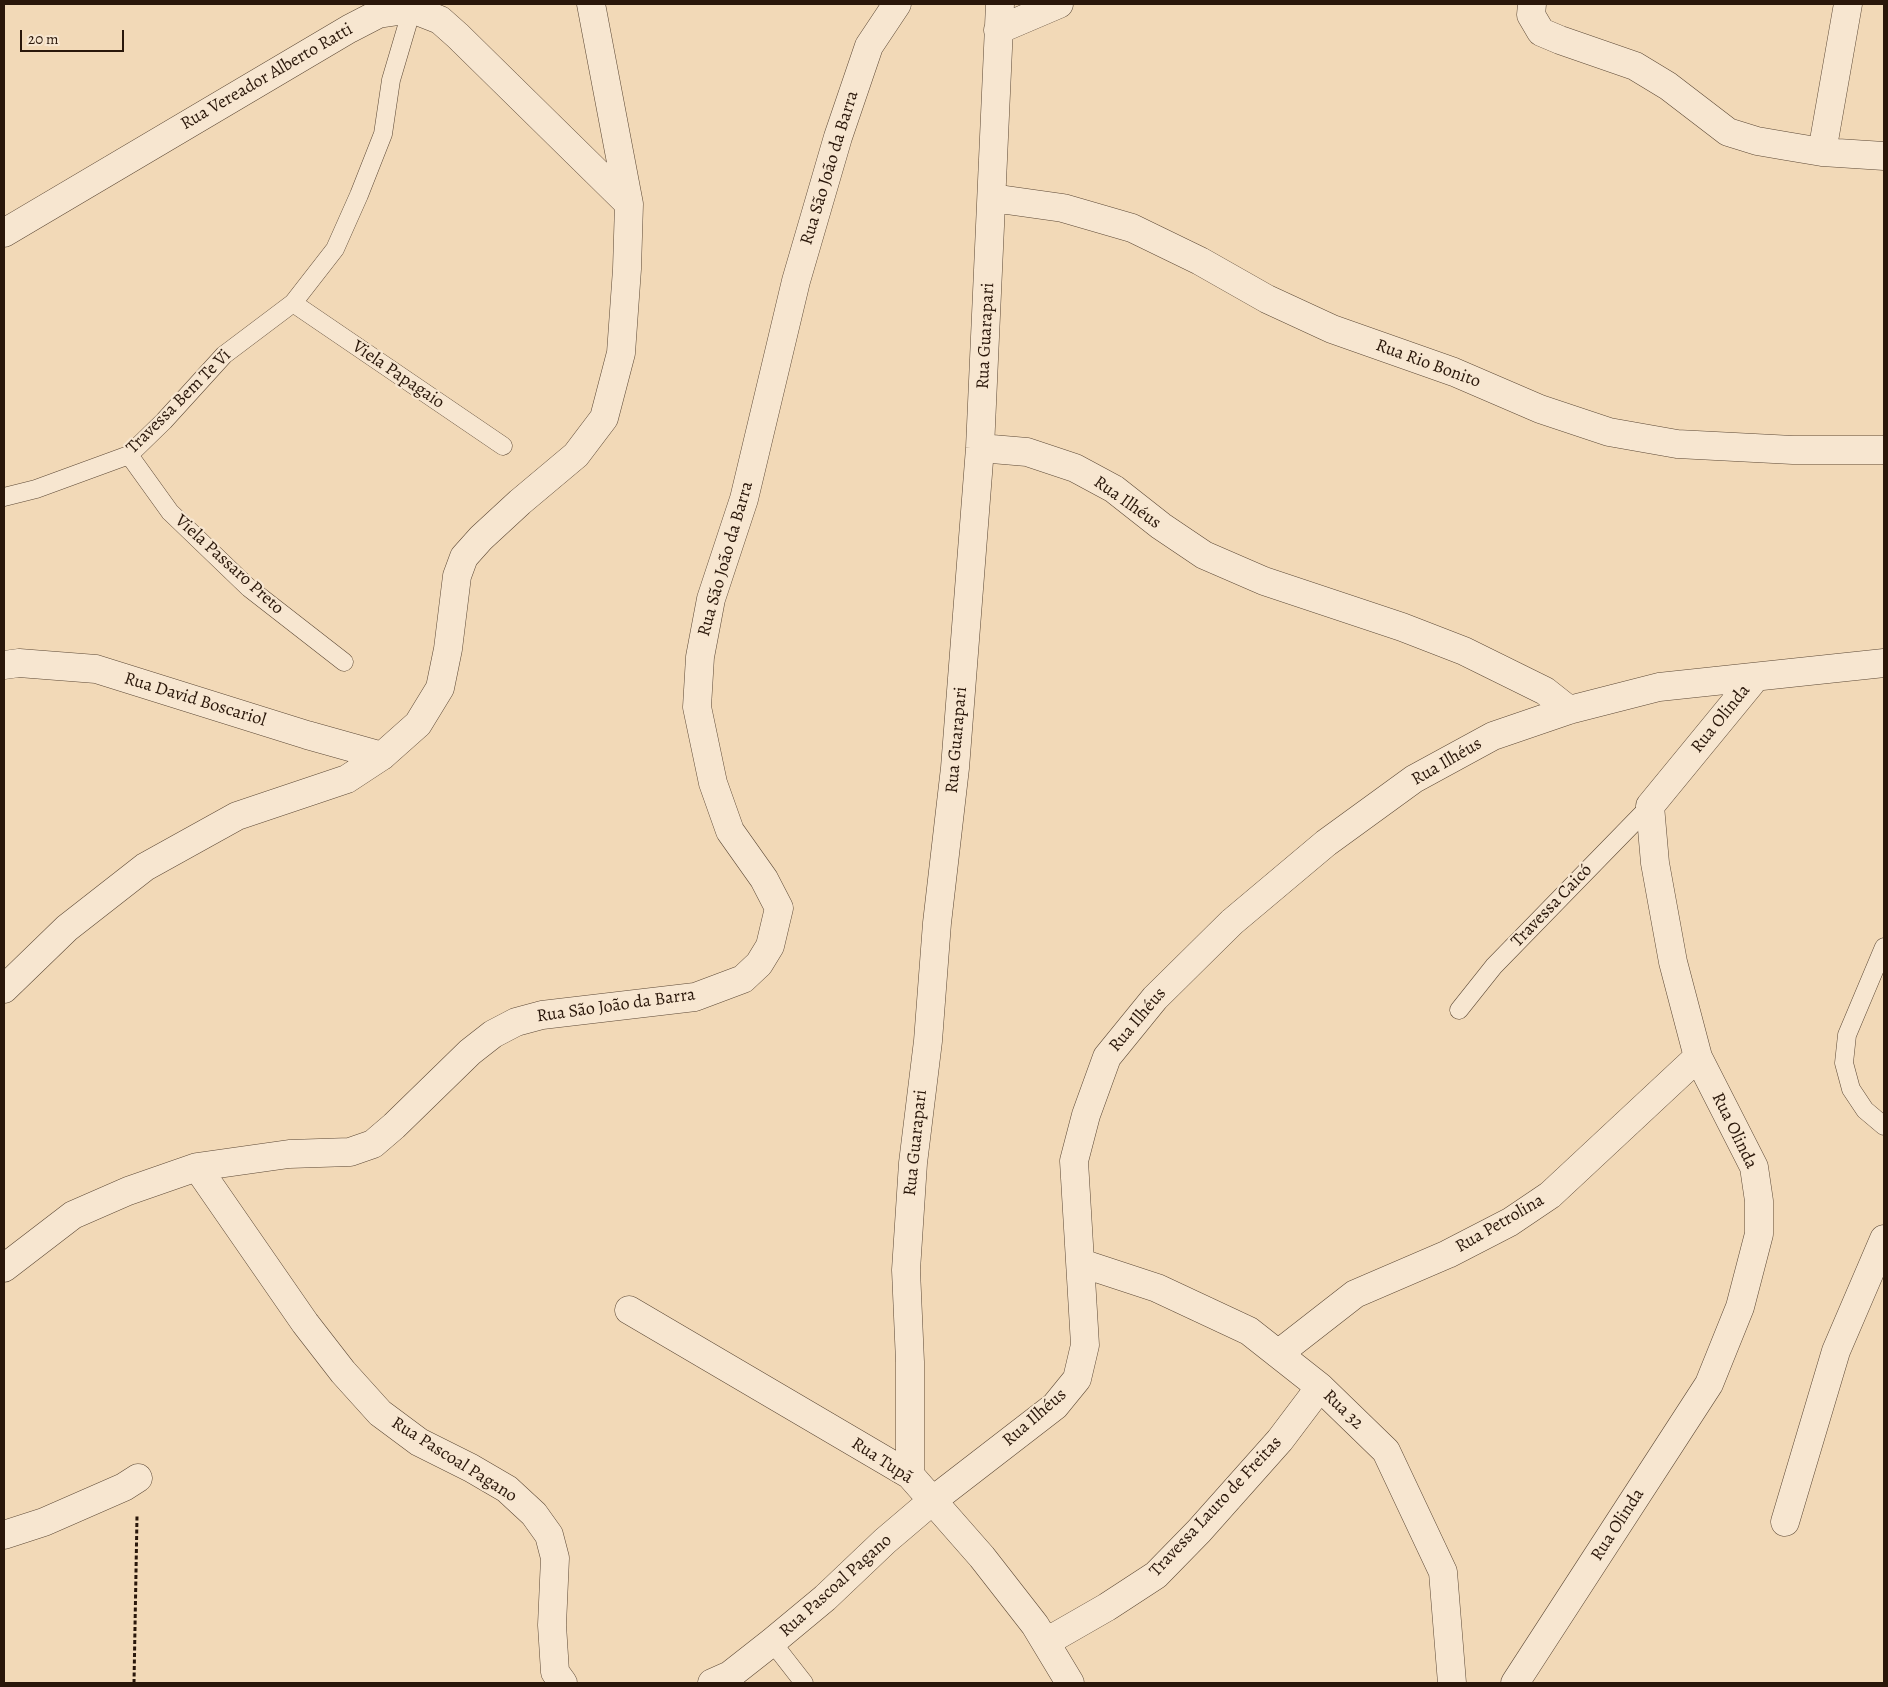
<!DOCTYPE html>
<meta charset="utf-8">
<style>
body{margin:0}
#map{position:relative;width:1888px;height:1687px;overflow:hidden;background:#f2d9b7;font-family:Alegreya,serif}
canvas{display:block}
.frame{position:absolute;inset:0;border:5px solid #2a170a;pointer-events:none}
.scale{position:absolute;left:20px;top:30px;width:104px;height:22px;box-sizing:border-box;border:2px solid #2a170a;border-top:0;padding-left:6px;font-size:15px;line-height:18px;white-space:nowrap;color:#2a170a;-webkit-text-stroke:4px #f7e6d0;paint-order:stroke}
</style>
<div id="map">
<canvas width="1888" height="1687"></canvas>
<div class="frame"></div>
<div class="scale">20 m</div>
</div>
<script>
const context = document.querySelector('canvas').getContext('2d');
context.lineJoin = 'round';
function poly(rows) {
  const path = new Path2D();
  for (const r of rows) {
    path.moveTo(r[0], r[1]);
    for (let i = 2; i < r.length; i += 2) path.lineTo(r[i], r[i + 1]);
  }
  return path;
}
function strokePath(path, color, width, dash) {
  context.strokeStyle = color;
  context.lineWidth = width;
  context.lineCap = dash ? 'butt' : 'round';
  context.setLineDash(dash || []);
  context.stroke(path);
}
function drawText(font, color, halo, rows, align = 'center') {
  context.font = font + ' Alegreya,serif';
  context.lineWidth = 4.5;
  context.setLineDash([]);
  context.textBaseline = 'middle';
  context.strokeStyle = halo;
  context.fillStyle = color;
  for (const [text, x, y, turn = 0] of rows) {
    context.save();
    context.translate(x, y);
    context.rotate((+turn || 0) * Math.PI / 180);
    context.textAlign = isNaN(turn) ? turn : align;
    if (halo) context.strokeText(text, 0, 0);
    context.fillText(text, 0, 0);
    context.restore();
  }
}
const service = poly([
 [293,303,503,446],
 [129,455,170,512,249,588,344,662],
 [4,497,36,489,129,455,164,421,224,355,293,303,335,249,359,195,383,134,391,80,412,9],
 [1884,947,1847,1035,1844,1063,1851,1089,1865,1110,1884,1126],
 [1459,1010,1494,966,1650,806],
 [772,1642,804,1683]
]);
const minor = poly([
 [1532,4,1531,15,1541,32,1560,40,1635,66,1668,86,1728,132,1757,141,1786,146,1822,152,1884,156],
 [998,30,1059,4],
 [1822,152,1848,4],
 [992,198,1063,208,1132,228,1200,261,1267,299,1332,329,1454,372,1540,409,1609,432,1677,444,1793,450,1884,450],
 [4,233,349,29,378,14,412,9,440,20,458,36,629,204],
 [980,448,1027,452,1075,468,1114,489,1161,526,1204,555,1264,581,1402,627,1464,651,1545,691,1569,710],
 [4,665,19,663,96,669,307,735,382,756],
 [4,989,67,928,145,867,237,816,347,779,382,756,418,724,440,688,448,649,457,576,464,557,481,538,520,502,576,455,604,418,621,353,627,269,629,204,591,4],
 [197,1167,305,1323,343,1372,380,1413,419,1442,471,1468,507,1489,534,1514,549,1535,555,1558,552,1625,555,1672,563,1683],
 [1081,1263,1157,1288,1249,1331,1320,1387,1386,1451,1443,1572,1452,1683],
 [4,1268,73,1215,128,1191,197,1167,289,1154,350,1152,373,1144,394,1126,470,1052,493,1034,516,1022,542,1015,695,997,743,979,759,964,770,946,779,908,764,879,730,831,713,783,697,707,700,657,711,599,744,499,796,281,838,137,869,46,897,4],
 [629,1310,910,1475,982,1557,1035,1625,1070,1683],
 [1278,1354,1355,1294,1448,1254,1510,1222,1550,1195,1698,1057],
 [910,1475,910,1362,906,1270,913,1163,928,1041,937,923,955,768,980,448,1000,4],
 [1785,1522,1836,1351,1884,1239],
 [4,1535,44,1522,124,1487,138,1478],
 [1046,1642,1107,1607,1156,1575,1199,1531,1280,1440,1320,1387],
 [712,1683,730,1675,772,1642,825,1598,885,1541,932,1501,1055,1406,1077,1379,1085,1345,1074,1161,1086,1115,1107,1057,1155,998,1232,922,1326,843,1414,779,1493,736,1569,710,1659,687,1884,663],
 [1515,1683,1709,1384,1740,1307,1759,1234,1759,1201,1754,1167,1698,1057,1673,962,1655,863,1650,806,1755,678]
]);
strokePath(service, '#5c4835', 19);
strokePath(minor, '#5c4835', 29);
strokePath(poly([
 [134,1683,137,1516]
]), '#2a170a', 3, [4, 2.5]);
strokePath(service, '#f7e6d0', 18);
strokePath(minor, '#f7e6d0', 28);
drawText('18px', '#2a170a', '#f7e6d0', [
 ["Rua Vereador Alberto Ratti",267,77,-30],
 ["Rua São João da Barra",830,168,-73],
 ["Rua Guarapari",986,336,-87],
 ["Rua Rio Bonito",1428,364,20],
 ["Viela Papagaio",398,375,34],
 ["Travessa Bem Te Vi",179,402,-45],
 ["Rua Ilhéus",1127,503,35],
 ["Rua São João da Barra",726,559,-74],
 ["Viela Passaro Preto",229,565,42],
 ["Rua David Boscariol",195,700,17],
 ["Rua Olinda",1721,719,-51],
 ["Rua Guarapari",957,740,-85],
 ["Rua Ilhéus",1447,762,-30],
 ["Travessa Caicó",1552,906,-46],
 ["Rua São João da Barra",616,1006,-8],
 ["Rua Ilhéus",1138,1020,-50],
 ["Rua Olinda",1734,1131,64],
 ["Rua Guarapari",916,1143,-84],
 ["Rua Petrolina",1500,1224,-30],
 ["Rua 32",1343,1410,44],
 ["Rua Ilhéus",1035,1418,-41],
 ["Rua Pascoal Pagano",454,1460,32],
 ["Rua Tupã",882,1461,33],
 ["Travessa Lauro de Freitas",1216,1507,-47],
 ["Rua Olinda",1618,1525,-57],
 ["Rua Pascoal Pagano",836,1586,-42]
]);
</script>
